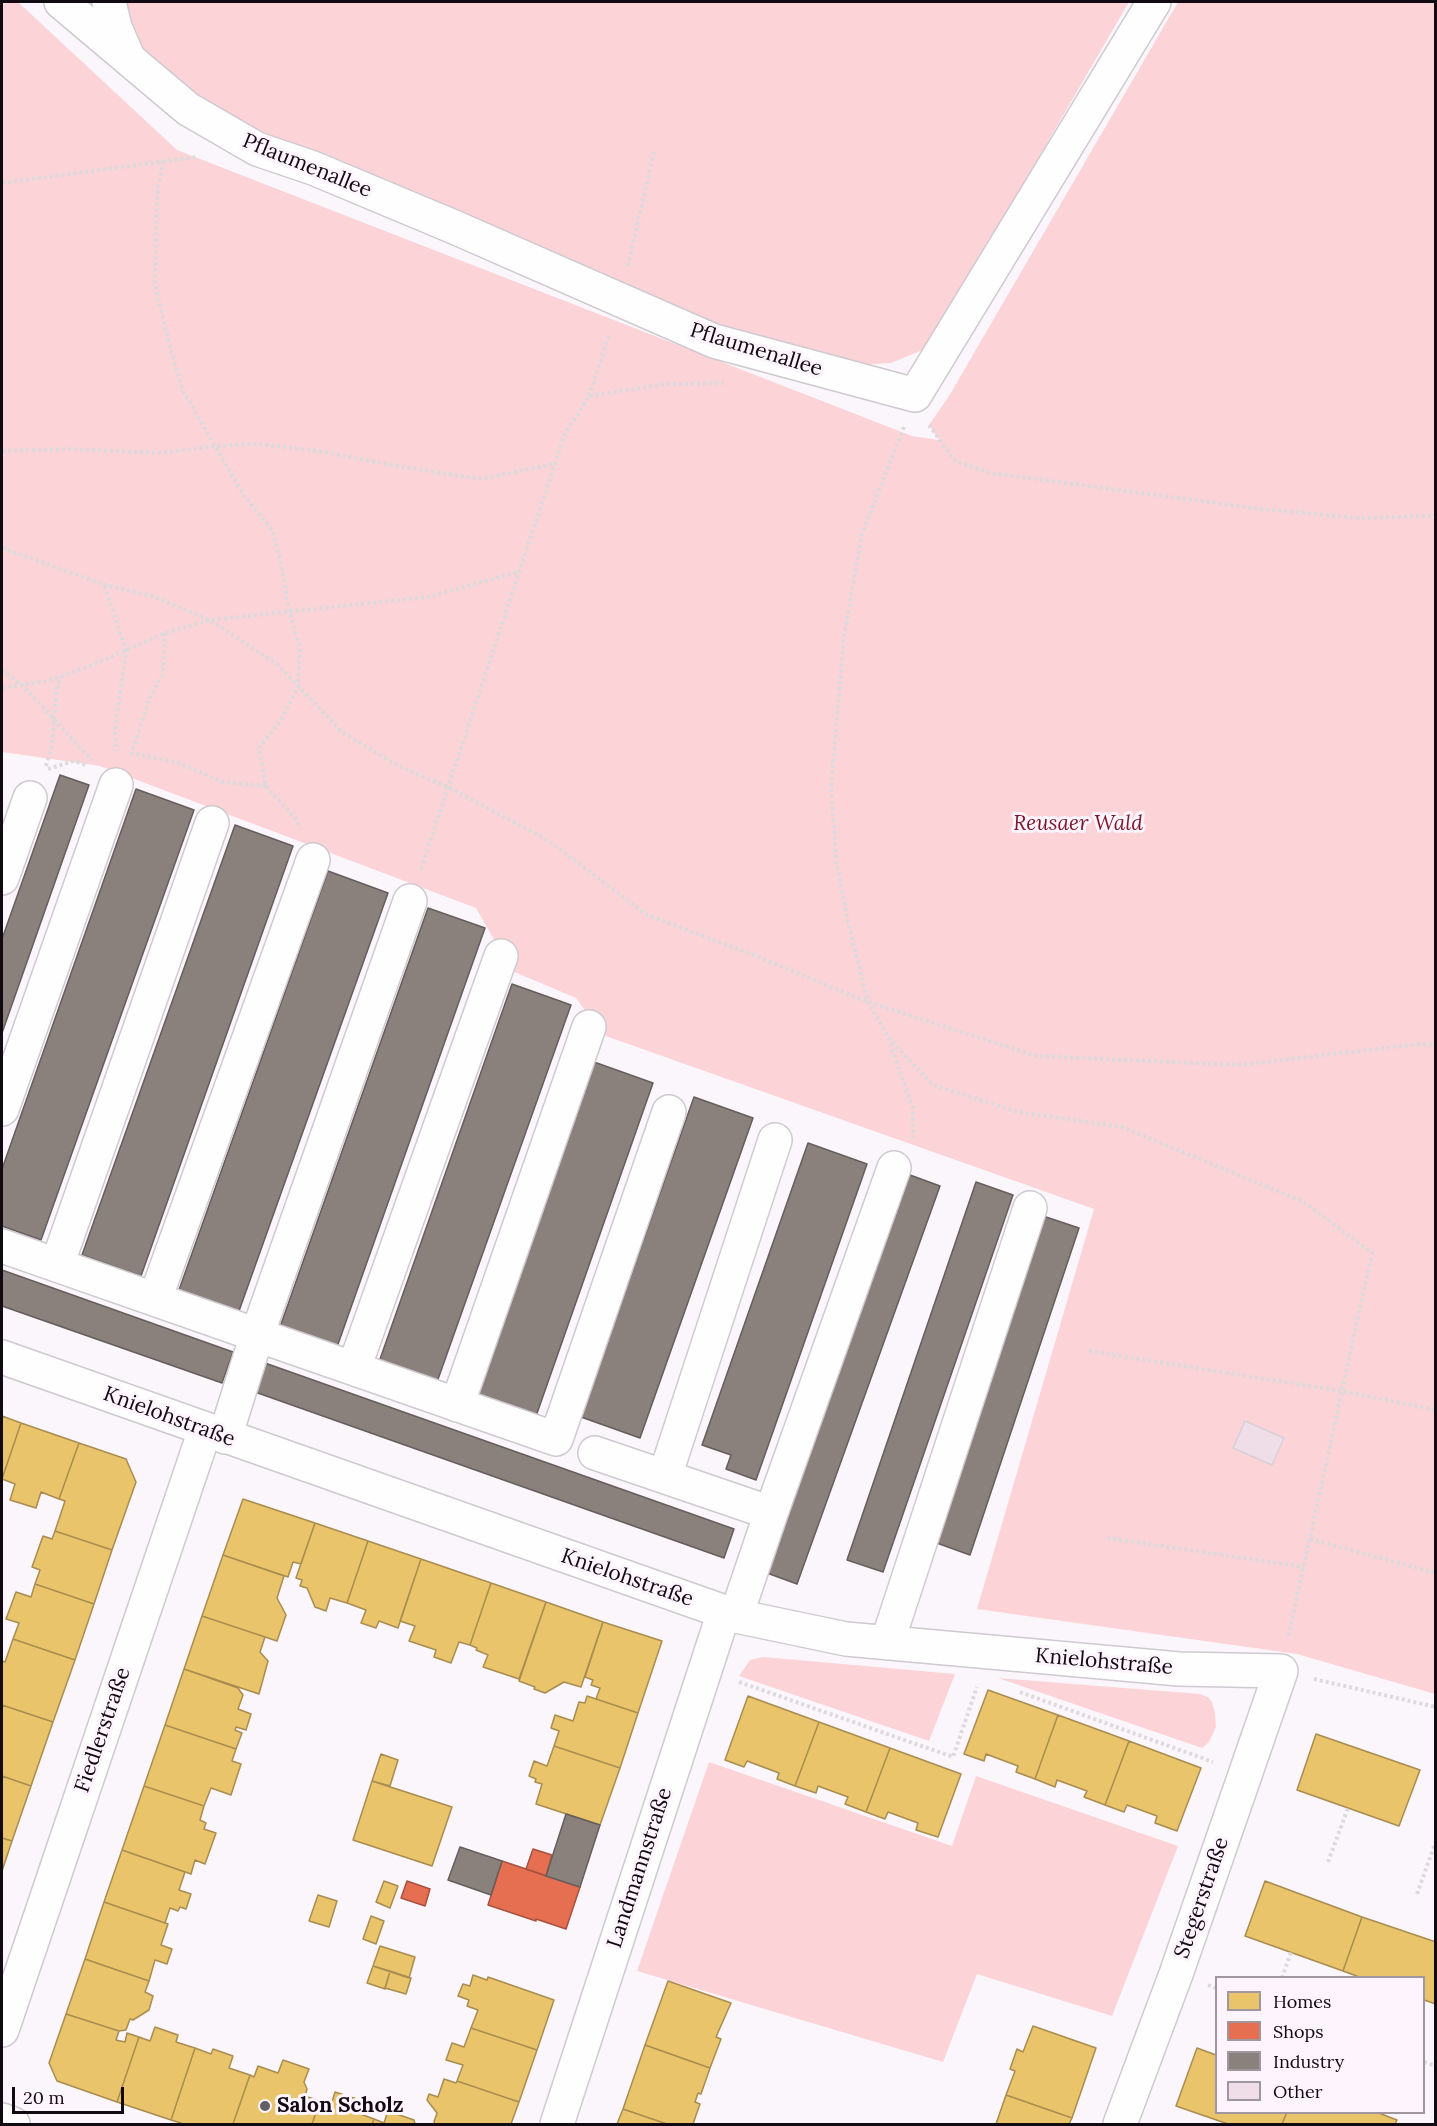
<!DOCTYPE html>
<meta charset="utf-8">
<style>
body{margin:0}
#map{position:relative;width:1437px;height:2126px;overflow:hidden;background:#fbf6fc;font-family:Lora,serif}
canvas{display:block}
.frame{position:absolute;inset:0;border:3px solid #110a12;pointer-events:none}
.legend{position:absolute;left:1215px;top:1976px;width:210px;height:138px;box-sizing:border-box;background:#fdf4fe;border:2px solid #9f96a0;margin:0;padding:8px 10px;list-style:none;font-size:18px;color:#110a12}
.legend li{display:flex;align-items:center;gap:12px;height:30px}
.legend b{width:30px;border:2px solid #9f96a0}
.scale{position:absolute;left:12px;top:2087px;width:112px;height:27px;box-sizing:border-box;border:3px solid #110a12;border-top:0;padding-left:8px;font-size:18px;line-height:21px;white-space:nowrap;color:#110a12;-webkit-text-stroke:4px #fdf4fe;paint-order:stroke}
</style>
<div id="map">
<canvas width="1437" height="2126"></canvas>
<div class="frame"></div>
<ul class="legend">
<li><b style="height:16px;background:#e9c46a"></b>Homes</li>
<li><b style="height:16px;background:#e76f51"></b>Shops</li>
<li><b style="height:16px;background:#8a817c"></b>Industry</li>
<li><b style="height:16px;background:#efdee8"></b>Other</li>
</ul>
<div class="scale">20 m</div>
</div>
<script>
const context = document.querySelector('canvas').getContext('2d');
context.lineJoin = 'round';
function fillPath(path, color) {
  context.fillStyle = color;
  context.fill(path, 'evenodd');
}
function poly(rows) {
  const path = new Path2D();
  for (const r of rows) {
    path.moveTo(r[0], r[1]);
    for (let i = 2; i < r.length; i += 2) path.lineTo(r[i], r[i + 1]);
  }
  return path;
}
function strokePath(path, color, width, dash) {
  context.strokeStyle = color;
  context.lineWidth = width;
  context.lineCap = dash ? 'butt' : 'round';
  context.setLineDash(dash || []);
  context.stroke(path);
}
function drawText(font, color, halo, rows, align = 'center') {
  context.font = font + ' Lora,serif';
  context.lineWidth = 6;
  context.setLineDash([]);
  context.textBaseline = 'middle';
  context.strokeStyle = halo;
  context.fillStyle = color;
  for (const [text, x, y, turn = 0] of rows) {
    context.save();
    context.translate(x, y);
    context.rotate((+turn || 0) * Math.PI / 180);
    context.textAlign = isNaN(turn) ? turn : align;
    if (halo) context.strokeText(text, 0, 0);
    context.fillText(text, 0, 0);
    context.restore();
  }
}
fillPath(poly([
 [2,2,18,2,177,150,912,436,939,440,929,425,949,396,1178,2,1435,2,1436,516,1432,517,1436,518,1435,1694,1297,1654,977,1609,1094,1209,603,1035,576,998,512,971,476,908,100,766,2,752],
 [120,2,1129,2,928,348,891,363,813,368,257,149,137,53],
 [763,1657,764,1657,955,1674,929,1741,739,1676,750,1660],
 [998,1678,1200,1694,1208,1697,1212,1702,1215,1713,1216,1727,1209,1742,1202,1748],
 [709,1762,952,1846,976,1776,1178,1846,1112,2016,977,1974,943,2062,637,1971]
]), '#fcd4d7');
const homes = poly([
 [2,1416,21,1423,2,1479,2,1416],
 [21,1423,79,1443,59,1499,41,1492,36,1508,10,1500,15,1484,2,1479,21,1423],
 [79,1443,126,1459,136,1482,112,1550,55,1531,65,1501,59,1499,79,1443],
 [243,1499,315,1523,301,1564,293,1562,288,1577,223,1555,243,1499],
 [315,1523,368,1541,347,1603,330,1598,326,1611,315,1607,307,1588,300,1586,302,1580,296,1578,315,1523],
 [55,1531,112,1550,94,1604,35,1584,40,1570,32,1567,43,1536,52,1539,55,1531],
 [368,1541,421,1559,398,1628,379,1621,376,1628,361,1623,366,1610,347,1603,368,1541],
 [223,1555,284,1576,277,1598,286,1615,277,1641,202,1616,223,1555],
 [421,1559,491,1583,470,1645,459,1642,451,1663,434,1657,436,1650,409,1641,415,1626,400,1621,421,1559],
 [491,1583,546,1602,519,1679,483,1667,488,1655,476,1650,477,1648,470,1645,491,1583],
 [35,1584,94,1604,75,1660,13,1639,19,1623,6,1619,16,1592,31,1597,35,1584],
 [546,1602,603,1622,581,1687,564,1682,545,1693,534,1689,535,1687,519,1681,546,1602],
 [202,1616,265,1637,260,1652,268,1661,259,1694,184,1669,202,1616],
 [603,1622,662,1641,638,1713,596,1699,600,1688,591,1685,593,1680,585,1677,603,1622],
 [13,1639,75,1660,53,1722,2,1705,2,1661,5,1662,13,1639],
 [184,1669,238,1688,243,1695,238,1709,251,1714,246,1730,236,1727,235,1730,242,1733,236,1749,165,1725,184,1669],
 [988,1690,1058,1715,1035,1779,1016,1772,1018,1766,986,1754,984,1761,964,1754,988,1690],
 [587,1696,638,1713,620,1768,554,1746,559,1731,551,1728,555,1715,573,1721,579,1702,585,1703,587,1696],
 [748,1696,819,1722,795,1786,777,1779,779,1773,747,1761,744,1767,725,1760,748,1696],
 [2,1705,53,1722,31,1786,2,1776,2,1705],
 [1058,1715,1129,1741,1105,1805,1084,1797,1087,1791,1057,1780,1055,1787,1035,1779,1058,1715],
 [819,1722,890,1748,866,1812,845,1804,848,1797,818,1786,816,1793,795,1786,819,1722],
 [165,1725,236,1749,232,1761,241,1764,231,1795,211,1788,204,1806,144,1786,165,1725],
 [1316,1734,1420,1770,1399,1826,1297,1790,1316,1734],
 [1129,1741,1201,1768,1177,1831,1155,1823,1157,1816,1127,1805,1124,1812,1105,1805,1129,1741],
 [554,1746,620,1768,600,1825,536,1804,542,1784,535,1782,536,1779,529,1776,534,1761,547,1766,554,1746],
 [890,1748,961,1774,938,1837,916,1830,918,1823,888,1812,885,1819,866,1812,890,1748],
 [381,1754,398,1760,390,1786,372,1781,381,1754],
 [2,1776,31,1786,12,1841,2,1838,2,1776],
 [372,1781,452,1807,432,1866,353,1840,372,1781],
 [144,1786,204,1806,200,1820,206,1823,204,1829,216,1833,205,1864,195,1860,191,1874,122,1850,144,1786],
 [2,1838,12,1841,2,1871,2,1838],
 [122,1850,185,1872,179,1890,191,1894,186,1909,180,1907,178,1911,170,1908,165,1923,104,1902,122,1850],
 [384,1881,398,1886,390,1908,376,1902,384,1881],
 [1265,1881,1362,1917,1343,1971,1245,1936,1265,1881],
 [318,1895,337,1901,329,1927,309,1921,318,1895],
 [104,1902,168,1924,161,1945,172,1949,167,1964,155,1960,149,1981,85,1959,104,1902],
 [371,1916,384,1921,376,1944,363,1939,371,1916],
 [1362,1917,1436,1942,1436,2004,1424,2000,1424,1978,1362,1978,1343,1971,1362,1917],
 [380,1946,415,1957,409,1978,373,1966,380,1946],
 [85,1959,149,1981,145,1992,153,1996,149,2010,133,2020,130,2019,126,2030,119,2031,66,2014,85,1959],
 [373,1966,390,1971,385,1989,367,1983,373,1966],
 [390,1971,411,1978,406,1994,385,1988,390,1971],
 [473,1975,487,1980,488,1977,554,2000,537,2050,471,2028,478,2010,467,2006,469,2000,458,1996,463,1984,470,1986,473,1975],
 [668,1981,731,2003,716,2037,721,2039,710,2068,645,2045,668,1981],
 [66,2014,119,2031,116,2040,125,2042,127,2033,139,2037,117,2102,57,2081,49,2063,66,2014],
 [1033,2026,1096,2048,1072,2118,1006,2095,1015,2071,1010,2069,1017,2049,1023,2052,1033,2026],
 [155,2027,178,2035,176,2042,195,2048,171,2120,117,2102,139,2037,150,2041,155,2027],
 [471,2028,537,2050,519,2102,457,2081,463,2065,446,2060,452,2043,464,2047,471,2028],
 [645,2045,710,2068,701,2094,698,2093,695,2102,700,2104,693,2124,667,2124,623,2109,645,2045],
 [195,2048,211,2054,213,2049,233,2056,229,2068,250,2075,233,2124,184,2124,171,2120,195,2048],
 [1197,2048,1216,2055,1216,2112,1287,2112,1282,2124,1228,2124,1176,2106,1197,2048],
 [283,2060,309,2069,304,2082,307,2089,305,2096,320,2101,312,2124,233,2124,250,2075,254,2077,258,2066,278,2073,283,2060],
 [444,2079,456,2083,457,2081,519,2102,511,2124,435,2124,434,2122,437,2113,427,2100,429,2094,438,2097,444,2079],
 [335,2092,360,2100,355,2112,374,2119,372,2124,312,2124,320,2101,331,2105,335,2092],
 [1006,2095,1072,2118,1069,2124,996,2124,1006,2095],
 [623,2109,667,2124,617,2124,623,2109],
 [388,2111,414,2120,415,2124,372,2124,374,2119,384,2123,388,2111],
 [1287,2112,1376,2112,1397,2120,1395,2124,1282,2124,1287,2112]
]);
fillPath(homes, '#e9c46a');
strokePath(homes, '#a88c50', 1.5);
const shops = poly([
 [533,1849,552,1855,546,1876,526,1869,533,1849],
 [502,1861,580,1887,566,1929,536,1919,536,1921,488,1905,502,1861],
 [407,1881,430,1889,425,1906,401,1898,407,1881]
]);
fillPath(shops, '#e76f51');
strokePath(shops, '#a7513e', 1.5);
const industry = poly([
 [60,775,89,785,2,1033,2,939,60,775],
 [136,789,194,810,41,1240,2,1226,2,1169,136,789],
 [235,825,293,846,141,1276,82,1255,235,825],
 [328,871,388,893,239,1311,179,1290,328,871],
 [428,908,485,928,337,1347,280,1327,428,908],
 [512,984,571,1005,437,1382,379,1362,512,984],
 [594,1062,653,1083,535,1419,477,1398,594,1062],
 [694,1097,753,1118,640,1438,581,1417,694,1097],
 [808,1143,867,1164,756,1480,726,1469,731,1455,702,1445,808,1143],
 [910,1175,940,1186,797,1584,767,1573,910,1175],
 [976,1182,1013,1195,883,1572,847,1560,976,1182],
 [1043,1216,1079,1228,970,1555,934,1542,1043,1216],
 [2,1270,233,1352,222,1383,2,1306,2,1270],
 [265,1363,734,1529,724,1558,255,1392,265,1363],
 [566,1814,600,1825,580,1887,546,1876,566,1814],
 [460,1847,502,1861,491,1895,448,1880,460,1847]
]);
fillPath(industry, '#8a817c');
strokePath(industry, '#665d5c', 1.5);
const building = poly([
 [1245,1421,1284,1438,1272,1465,1233,1448,1245,1421]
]);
fillPath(building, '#efdee8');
strokePath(building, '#d9d0d6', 1.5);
const minor = poly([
 [61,2,188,109,257,149,313,168,454,227,714,341,915,395,1154,2],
 [109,2,115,27,127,55],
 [2,878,30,798],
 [410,901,257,1335,556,1439,669,1112],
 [2,1109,116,785],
 [2,1246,257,1335,225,1437],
 [57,1265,212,823],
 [155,1299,313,860],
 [2,1357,736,1616,846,1639,1179,1669,1281,1671,1176,1974,1120,2124],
 [354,1368,501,956],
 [457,1405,589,1027],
 [595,1453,771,1513,736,1616],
 [665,1476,775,1140],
 [771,1513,894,1168],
 [887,1643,1030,1208],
 [2,2030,205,1430],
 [2,2120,13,2124],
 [557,2124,724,1612]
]);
strokePath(minor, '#cfc9d0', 36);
strokePath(poly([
 [163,161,157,196,155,284,171,351,183,391,243,494,272,530,281,563,289,611,300,647,298,687,279,723,259,748,266,786,297,820,300,829],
 [2,183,197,157],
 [628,266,654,151],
 [589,396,609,334],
 [929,425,955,461,991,473,1261,509,1358,518,1436,516],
 [904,427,862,534,844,636,831,788,836,860,848,922,868,1002,888,1037,933,1085,1018,1112,1122,1127,1304,1202,1372,1253,1288,1638],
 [2,451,74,449,161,453,216,446,257,444,318,451,403,467,481,479,554,464],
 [2,548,105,585,152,596,210,620,277,664,342,732,398,766,448,787,549,841,647,915,751,954,868,1002,1036,1056,1239,1065,1420,1044,1436,1045],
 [105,586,126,651,115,730,116,751],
 [2,670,23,686,92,760],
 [2,688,47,681,88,667,165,633,210,620,428,597,518,572],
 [136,754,179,763,222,782,266,786],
 [131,755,149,700,163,673,165,633],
 [46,766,52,745,56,695,60,676],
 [48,769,74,761,87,765],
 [421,869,564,436,589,396,666,384,726,383],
 [888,1038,913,1108,913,1138],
 [1089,1351,1342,1391,1436,1410],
 [1107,1538,1304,1567],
 [1310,1539,1436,1573],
 [1314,1679,1436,1707],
 [739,1682,953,1757,977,1687],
 [1020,1692,1213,1762],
 [1328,1862,1348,1808],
 [1417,1894,1436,1841],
 [1282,1978,1291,1952],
 [1208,1985,1216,1988],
 [1424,2062,1436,2066]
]), '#dcdadc', 4, [3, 3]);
strokePath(minor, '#fefeff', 33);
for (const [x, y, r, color] of [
 [265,2106,6,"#635d64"]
]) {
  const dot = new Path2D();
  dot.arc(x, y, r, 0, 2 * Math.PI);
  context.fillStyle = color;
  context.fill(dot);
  strokePath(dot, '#fdf4fe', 2);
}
drawText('21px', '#110a12', '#fdf4fe', [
 ["Pflaumenallee",307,166,22],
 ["Pflaumenallee",756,350,17],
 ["Knielohstraße",169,1417,20],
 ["Knielohstraße",627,1578,19],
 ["Knielohstraße",1104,1662,5],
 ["Fiedlerstraße",103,1730,-71],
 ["Landmannstraße",640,1868,-72],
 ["Stegerstraße",1202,1898,-71]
]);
drawText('italic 21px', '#7c1928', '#fdf4fe', [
 ["Reusaer Wald",1078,824]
]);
drawText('bold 21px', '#110a12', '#fdf4fe', [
 ["Salon Scholz",277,2106]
], 'left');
</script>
